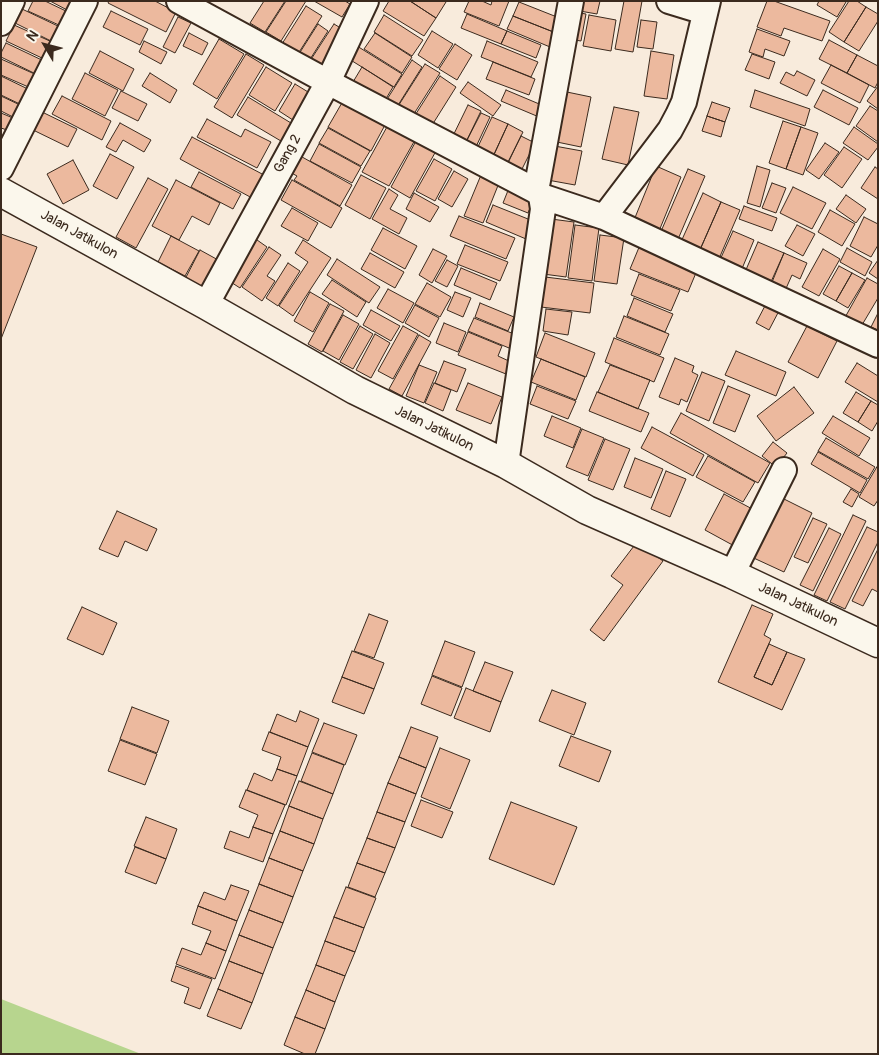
<!DOCTYPE html>
<style>
body{margin:0}
#map{position:relative;width:879px;height:1055px;overflow:hidden;background:#f8ebdc;font-family:Pangolin,sans-serif}
canvas{display:block}
.frame{position:absolute;inset:0;border:2px solid #3b2a1e;pointer-events:none}
.north{position:absolute;left:20px;top:20px;width:50px;height:50px;-webkit-text-stroke:4px #fbf7ec;paint-order:stroke;rotate:307deg;font-size:14px;font-weight:700;line-height:20px;text-align:center;color:#3b2a1e}
.north::after{content:'';display:block;margin:auto;width:18px;height:22px;background:#3b2a1e;clip-path:polygon(50% 0,100% 100%,50% 72%,0 100%)}
</style>
<div id="map">
<canvas width="879" height="1055"></canvas>
<div class="frame"></div>
<div class="north">N</div>
</div>
<script>
const context = document.querySelector('canvas').getContext('2d');
context.lineJoin = 'round';
function fillPath(path, color) {
  context.fillStyle = color;
  context.fill(path, 'evenodd');
}
function poly(rows) {
  const path = new Path2D();
  for (const r of rows) {
    path.moveTo(r[0], r[1]);
    for (let i = 2; i < r.length; i += 2) path.lineTo(r[i], r[i + 1]);
  }
  return path;
}
function strokePath(path, color, width, dash) {
  context.strokeStyle = color;
  context.lineWidth = width;
  context.lineCap = dash ? 'butt' : 'round';
  context.setLineDash(dash || []);
  context.stroke(path);
}
function drawText(font, color, halo, rows, align = 'center') {
  context.font = font + ' Pangolin,sans-serif';
  context.lineWidth = 4;
  context.setLineDash([]);
  context.textBaseline = 'middle';
  context.strokeStyle = halo;
  context.fillStyle = color;
  for (const [text, x, y, turn = 0] of rows) {
    context.save();
    context.translate(x, y);
    context.rotate((+turn || 0) * Math.PI / 180);
    context.textAlign = isNaN(turn) ? turn : align;
    if (halo) context.strokeText(text, 0, 0);
    context.fillText(text, 0, 0);
    context.restore();
  }
}
fillPath(poly([
 [1,999,141,1054,1,1054]
]), '#b7d58e');
const building = poly([
 [33,1,45,1,68,12,61,26,28,11,33,1],
 [50,1,74,1,69,11,50,1],
 [109,1,155,1,176,12,166,32,108,3,109,1],
 [264,1,285,1,265,32,250,23,264,1],
 [286,1,306,1,281,41,266,32,286,1],
 [314,1,345,1,350,4,342,17,314,1],
 [389,1,410,1,436,18,424,36,383,11,389,1],
 [410,1,445,1,446,2,436,18,410,1],
 [469,1,482,1,491,5,492,1,509,1,499,26,464,12,469,1],
 [575,1,600,1,597,14,574,10,575,1],
 [624,1,642,1,633,52,615,49,624,1],
 [767,1,774,1,830,21,822,41,784,28,781,36,757,27,767,1],
 [819,1,845,1,846,2,837,17,817,5,819,1],
 [849,1,857,1,866,7,844,42,829,32,849,1],
 [519,2,562,19,556,33,513,16,519,2],
 [306,6,322,16,296,57,280,47,306,6],
 [866,7,878,14,878,21,859,51,844,42,866,7],
 [22,9,60,27,53,42,15,23,22,9],
 [111,11,148,29,140,45,103,27,111,11],
 [574,12,586,14,581,41,569,39,574,12],
 [467,14,507,31,501,44,461,28,467,14],
 [384,15,423,40,412,56,374,32,384,15],
 [589,15,616,20,611,51,583,46,589,15],
 [513,16,556,33,550,47,507,29,513,16],
 [178,17,191,23,175,53,163,47,178,17],
 [641,20,657,22,653,49,637,47,641,20],
 [318,24,328,31,307,64,297,57,318,24],
 [334,24,349,33,323,74,308,64,334,24],
 [14,25,52,42,44,59,6,41,14,25],
 [757,29,790,41,784,56,765,49,763,57,749,52,757,29],
 [432,31,453,44,438,68,418,55,432,31],
 [507,31,541,45,536,58,501,44,507,31],
 [189,33,208,43,202,55,183,46,189,33],
 [375,33,412,57,402,73,364,49,375,33],
 [219,39,244,54,217,99,193,84,219,39],
 [829,40,857,55,847,73,819,59,829,40],
 [144,41,167,52,161,64,139,52,144,41],
 [487,41,538,62,531,77,481,57,487,41],
 [6,43,46,62,40,76,1,57,1,53,6,43],
 [455,44,472,55,457,80,439,69,455,44],
 [357,46,402,74,394,87,349,59,357,46],
 [100,51,134,69,123,91,89,73,100,51],
 [651,51,674,55,667,99,644,96,651,51],
 [246,54,264,65,232,118,214,107,246,54],
 [752,54,775,62,769,79,745,70,752,54],
 [857,55,878,66,878,82,875,88,847,73,857,55],
 [1,59,39,76,33,89,1,75,1,59],
 [412,60,422,67,395,110,384,104,412,60],
 [493,62,535,79,529,95,486,79,493,62],
 [425,64,440,73,410,120,395,111,425,64],
 [831,65,869,85,860,103,821,83,831,65],
 [266,67,292,83,275,111,249,95,266,67],
 [362,67,393,87,384,102,353,82,362,67],
 [797,71,815,80,807,96,780,83,786,72,794,76,797,71],
 [85,73,118,90,105,116,72,99,85,73],
 [150,73,177,90,170,103,142,86,150,73],
 [1,76,32,91,24,106,1,95,1,76],
 [440,76,456,87,429,130,412,120,440,76],
 [468,82,501,105,493,116,460,93,468,82],
 [295,84,313,95,296,122,279,111,295,84],
 [878,86,878,109,867,101,878,86],
 [506,90,544,106,539,117,501,101,506,90],
 [755,90,810,109,805,126,750,107,755,90],
 [823,90,858,108,849,125,814,107,823,90],
 [121,91,147,104,138,121,112,108,121,91],
 [562,91,591,97,581,147,552,141,562,91],
 [1,96,20,105,15,118,1,111,1,96],
 [62,96,111,121,102,140,52,114,62,96],
 [248,97,296,126,286,144,237,115,248,97],
 [343,101,385,125,371,151,328,127,343,101],
 [712,102,730,108,725,122,707,116,712,102],
 [468,105,481,111,462,150,449,144,468,105],
 [870,106,878,111,878,142,856,126,870,106],
 [614,107,639,112,628,165,602,159,614,107],
 [40,111,77,129,68,147,31,129,40,111],
 [1,113,13,118,7,130,1,128,1,113],
 [481,113,490,117,474,151,464,146,481,113],
 [707,116,725,122,721,137,702,131,707,116],
 [492,117,508,124,491,161,475,153,492,117],
 [207,119,241,137,245,129,271,142,257,168,197,137,207,119],
 [783,121,801,127,786,169,769,163,783,121],
 [120,123,151,140,144,152,123,140,116,152,106,147,120,123],
 [508,124,523,132,505,168,491,161,508,124],
 [388,125,415,140,389,186,362,172,388,125],
 [801,127,818,133,803,175,786,169,801,127],
 [854,127,878,144,878,147,868,160,843,143,854,127],
 [328,128,370,151,361,166,319,143,328,128],
 [521,136,535,143,521,171,507,165,521,136],
 [192,137,264,175,252,198,180,159,192,137],
 [416,141,436,151,410,198,391,187,416,141],
 [825,143,839,152,819,179,806,170,825,143],
 [319,144,361,167,352,183,310,161,319,144],
 [549,145,582,151,575,185,542,179,549,145],
 [844,147,862,159,842,188,824,175,844,147],
 [295,153,352,185,340,206,294,180,297,176,286,170,295,153],
 [110,154,134,167,117,199,93,186,110,154],
 [434,159,452,169,435,201,416,191,434,159],
 [73,160,89,190,63,204,47,174,73,160],
 [656,166,681,177,657,236,632,225,656,166],
 [757,166,770,170,760,207,747,203,757,166],
 [875,167,878,169,878,199,861,188,875,167],
 [688,169,705,176,676,244,659,236,688,169],
 [454,171,468,179,452,207,438,199,454,171],
 [199,172,241,194,233,209,191,187,199,172],
 [361,175,386,188,370,219,345,205,361,175],
 [481,175,499,183,483,223,464,216,481,175],
 [148,178,168,189,136,248,116,237,148,178],
 [176,180,220,203,209,225,192,216,179,240,152,226,176,180],
 [292,180,342,208,331,228,281,200,292,180],
 [772,183,786,188,776,213,762,208,772,183],
 [793,187,826,203,812,229,780,213,793,187],
 [509,188,534,198,528,213,503,203,509,188],
 [389,189,398,195,390,209,407,218,399,234,372,219,389,189],
 [414,193,439,207,430,222,406,209,414,193],
 [703,193,721,202,699,252,680,244,703,193],
 [846,195,866,209,856,223,836,209,846,195],
 [721,202,740,210,718,261,699,252,721,202],
 [493,205,533,221,526,239,486,222,493,205],
 [744,206,777,218,772,231,739,219,744,206],
 [292,208,318,223,308,241,281,226,292,208],
 [830,210,855,224,842,246,818,232,830,210],
 [459,216,515,238,506,259,450,236,459,216],
 [864,217,878,224,878,245,871,257,850,246,864,217],
 [551,219,574,222,566,277,543,274,551,219],
 [575,225,599,228,592,281,568,278,575,225],
 [797,225,815,234,803,256,785,246,797,225],
 [383,228,417,246,405,269,371,250,383,228],
 [733,231,754,240,741,271,719,262,733,231],
 [1,234,37,247,1,339,1,234],
 [250,235,267,247,240,288,223,277,250,235],
 [600,235,624,238,617,284,594,281,600,235],
 [171,236,199,251,185,276,158,262,171,236],
 [303,240,331,258,293,316,279,306,308,262,295,253,303,240],
 [758,242,784,253,770,284,745,272,758,242],
 [465,245,508,262,500,281,457,264,465,245],
 [640,245,698,268,688,292,630,269,640,245],
 [269,247,281,255,267,276,275,281,262,301,242,287,269,247],
 [847,248,872,262,865,276,840,262,847,248],
 [433,249,447,256,432,283,419,275,433,249],
 [823,249,840,259,819,296,802,287,823,249],
 [200,250,220,261,203,293,183,283,200,250],
 [370,253,404,272,395,288,361,269,370,253],
 [784,253,807,263,800,279,792,275,784,293,770,287,784,253],
 [337,259,380,287,369,303,327,275,337,259],
 [447,260,458,266,447,287,435,281,447,260],
 [878,260,878,279,869,273,878,260],
 [288,263,300,271,278,306,266,298,288,263],
 [839,266,852,273,836,301,823,294,839,266],
 [461,268,497,283,490,300,454,285,461,268],
 [852,273,865,280,848,308,836,301,852,273],
 [639,274,680,290,671,311,631,295,639,274],
 [545,277,594,283,590,313,541,307,545,277],
 [867,278,878,284,878,298,859,330,843,321,867,278],
 [332,280,366,302,357,317,322,294,332,280],
 [427,283,451,297,440,317,415,304,427,283],
 [388,289,414,303,403,323,377,308,388,289],
 [310,292,329,303,313,332,294,321,310,292],
 [455,292,471,298,463,317,447,310,455,292],
 [634,298,673,314,665,332,627,316,634,298],
 [767,302,780,309,769,330,756,323,767,302],
 [480,303,514,317,508,331,475,317,480,303],
 [330,304,344,311,322,352,308,344,330,304],
 [415,305,439,318,429,337,405,323,415,305],
 [546,309,572,312,568,335,543,331,546,309],
 [371,310,400,326,391,341,363,325,371,310],
 [878,313,878,330,871,327,878,313],
 [343,315,359,324,339,360,323,351,343,315],
 [624,316,669,334,660,355,616,337,624,316],
 [474,318,514,334,509,348,468,331,474,318],
 [444,323,466,332,458,352,436,343,444,323],
 [360,326,373,334,353,369,340,362,360,326],
 [403,326,418,334,393,379,378,371,403,326],
 [807,326,837,341,818,378,788,362,807,326],
 [468,332,502,346,498,356,511,362,506,374,458,355,468,332],
 [545,333,595,353,586,377,536,357,545,333],
 [375,334,390,343,371,378,356,370,375,334],
 [419,335,431,342,402,396,389,389,419,335],
 [614,338,664,358,654,382,605,362,614,338],
 [736,351,786,372,776,396,725,375,736,351],
 [675,358,694,366,692,372,698,375,687,402,681,399,679,405,659,397,675,358],
 [541,359,585,377,576,400,531,382,541,359],
 [444,361,466,369,457,392,435,383,444,361],
 [857,363,878,376,878,402,845,382,857,363],
 [419,365,437,372,424,403,406,396,419,365],
 [610,365,650,380,638,409,598,392,610,365],
 [702,372,725,381,709,421,686,411,702,372],
 [434,383,451,390,443,411,425,403,434,383],
 [468,383,502,397,491,424,456,410,468,383],
 [537,386,576,401,568,419,530,404,537,386],
 [728,386,750,395,735,432,713,423,728,386],
 [794,387,814,413,776,441,757,416,794,387],
 [597,392,649,413,641,432,589,411,597,392],
 [856,392,871,401,858,422,843,413,856,392],
 [871,401,878,405,878,421,872,431,858,422,871,401],
 [681,413,770,463,758,483,670,433,681,413],
 [552,416,581,428,573,448,544,436,552,416],
 [833,416,870,438,859,456,822,433,833,416],
 [652,427,704,455,693,476,641,448,652,427],
 [582,429,604,438,588,476,566,467,582,429],
 [826,438,875,467,868,479,818,451,826,438],
 [605,439,630,449,613,490,588,480,605,439],
 [773,442,787,453,776,467,762,456,773,442],
 [818,452,867,480,860,493,811,464,818,452],
 [708,456,755,482,743,502,696,477,708,456],
 [635,458,663,469,651,498,624,487,635,458],
 [878,465,878,500,874,506,859,497,878,465],
 [666,471,686,479,670,517,651,509,666,471],
 [851,489,859,494,852,507,843,502,851,489],
 [724,494,758,512,738,548,705,530,724,494],
 [774,494,812,513,784,572,745,554,774,494],
 [117,511,157,529,147,551,125,541,118,557,99,549,117,511],
 [853,515,866,521,827,601,814,595,853,515],
 [813,518,827,524,808,563,794,557,813,518],
 [867,527,878,532,878,542,845,609,830,602,867,527],
 [829,528,841,534,813,591,800,585,829,528],
 [637,542,663,561,604,641,590,630,623,585,611,576,637,542],
 [878,549,878,592,872,589,863,606,852,601,878,549],
 [752,605,773,614,764,635,771,639,754,677,772,685,787,652,805,659,782,710,718,682,752,605],
 [82,607,117,623,103,655,67,639,82,607],
 [369,614,388,621,374,658,354,651,369,614],
 [445,641,475,652,462,687,432,675,445,641],
 [769,644,787,652,772,685,754,677,769,644],
 [352,651,384,663,374,689,342,677,352,651],
 [485,662,513,672,501,702,473,691,485,662],
 [432,676,462,688,451,716,421,704,432,676],
 [342,677,374,689,364,714,332,702,342,677],
 [466,688,501,702,490,732,454,718,466,688],
 [552,690,586,703,574,735,539,721,552,690],
 [132,707,169,721,157,753,120,739,132,707],
 [300,711,319,719,308,747,270,732,277,714,296,722,300,711],
 [324,723,357,735,345,765,312,752,324,723],
 [411,727,438,737,426,768,399,757,411,727],
 [269,732,308,747,297,776,277,769,281,757,262,750,269,732],
 [571,736,611,751,599,782,559,766,571,736],
 [120,740,157,754,145,785,108,771,120,740],
 [440,748,470,760,450,809,421,797,440,748],
 [312,753,344,765,333,794,301,781,312,753],
 [399,757,426,768,416,794,388,783,399,757],
 [277,769,297,776,286,805,247,790,254,773,272,781,277,769],
 [299,781,333,794,323,819,289,806,299,781],
 [388,783,416,794,405,822,377,812,388,783],
 [246,790,285,805,273,834,253,827,258,815,239,807,246,790],
 [421,800,453,812,442,838,411,826,421,800],
 [511,802,577,827,554,885,489,859,511,802],
 [289,806,323,819,314,844,280,831,289,806],
 [377,812,405,822,395,848,367,838,377,812],
 [146,817,177,829,166,859,134,846,146,817],
 [253,827,273,834,263,862,224,848,230,831,249,838,253,827],
 [280,831,314,844,303,871,269,858,280,831],
 [367,838,395,848,385,873,357,863,367,838],
 [135,847,166,859,156,884,125,872,135,847],
 [269,858,303,871,293,897,259,884,269,858],
 [357,863,385,873,375,897,348,887,357,863],
 [259,884,293,897,283,923,249,910,259,884],
 [231,885,249,891,237,921,198,906,204,892,225,900,231,885],
 [346,887,376,898,364,928,334,917,346,887],
 [198,906,237,921,226,951,206,943,211,931,192,924,198,906],
 [249,910,283,923,273,948,239,935,249,910],
 [334,917,364,928,355,952,325,941,334,917],
 [239,935,273,948,263,974,229,961,239,935],
 [325,941,355,952,345,976,316,965,325,941],
 [206,943,226,951,215,979,176,964,182,948,201,955,206,943],
 [229,961,263,974,252,1003,218,989,229,961],
 [316,965,345,976,335,1002,306,990,316,965],
 [176,966,212,979,200,1009,184,1003,189,988,171,981,176,966],
 [218,989,252,1003,241,1029,207,1016,218,989],
 [306,990,335,1002,325,1029,295,1017,306,990],
 [295,1017,325,1029,315,1054,305,1054,284,1045,295,1017]
]);
fillPath(building, '#ecb99e');
strokePath(building, '#3b2a1e', 1);
const minor = poly([
 [179,1,328,82,536,191,541,196,543,209,506,464],
 [669,1,705,12],
 [1,23,12,1],
 [1,168,85,1],
 [536,191,571,1],
 [541,196,604,217,878,345],
 [604,217,658,146,670,130,678,115,684,102,708,1],
 [206,305,328,82,366,1],
 [732,574,784,470]
]);
const major = poly([
 [1,192,206,305,355,390,506,464,587,510,732,574,878,643]
]);
strokePath(minor, '#3b2a1e', 28);
strokePath(major, '#3b2a1e', 31);
strokePath(minor, '#fbf7ec', 24);
strokePath(major, '#fbf7ec', 28);
drawText('14px', '#3b2a1e', '#fbf7ec', [
 ["Gang 2",288,154,-61],
 ["Jalan Jatikulon",79,235,29],
 ["Jalan Jatikulon",434,429,26],
 ["Jalan Jatikulon",798,605,25]
]);
</script>
